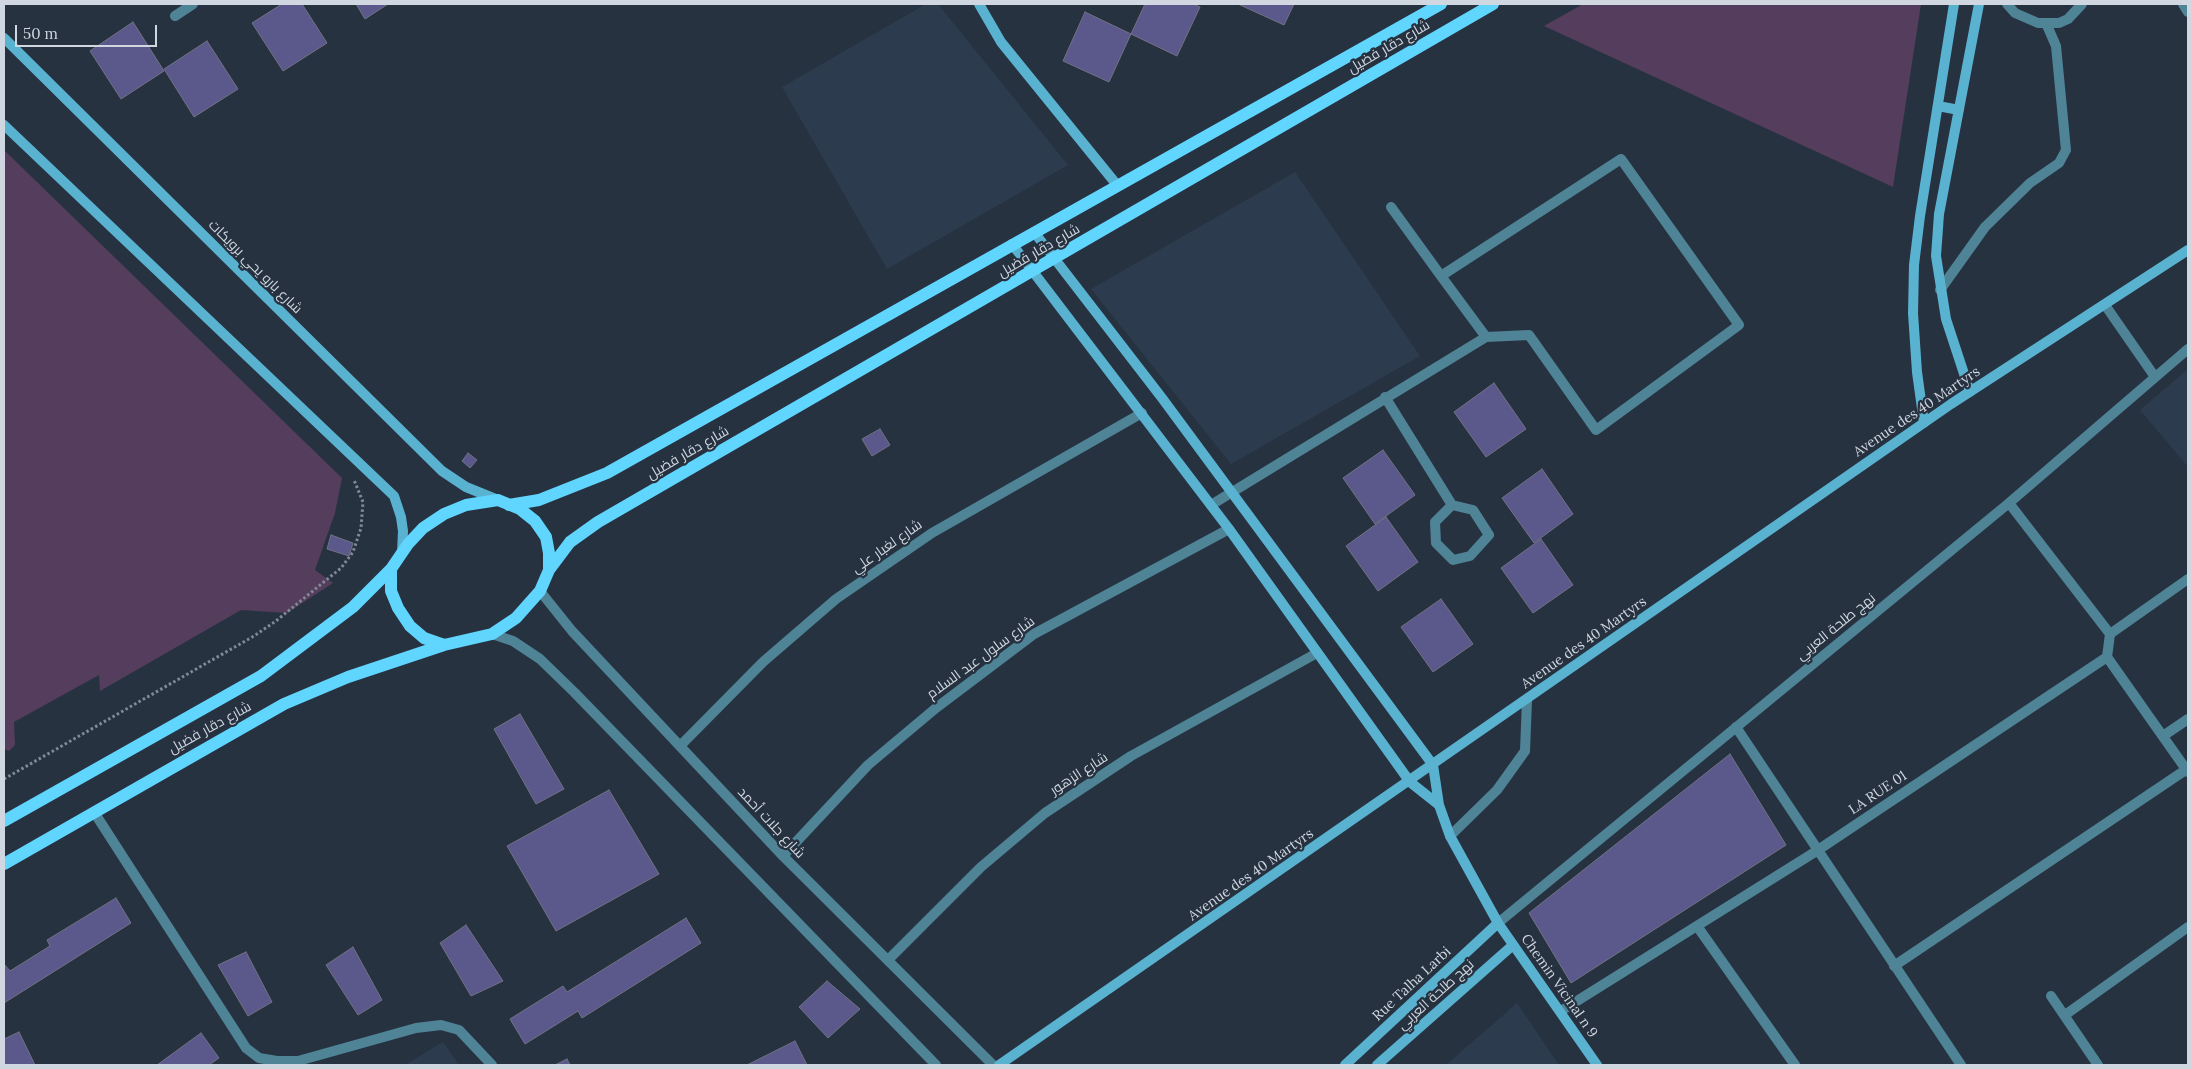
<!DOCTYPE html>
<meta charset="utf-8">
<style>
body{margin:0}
#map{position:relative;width:2192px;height:1069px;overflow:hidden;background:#273240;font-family:Lora,serif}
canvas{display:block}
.frame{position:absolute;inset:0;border:5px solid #d0d7e0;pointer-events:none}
.scale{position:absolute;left:15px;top:25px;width:142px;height:22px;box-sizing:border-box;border:2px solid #d0d7e0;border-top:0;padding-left:6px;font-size:15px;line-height:18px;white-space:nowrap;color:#d0d7e0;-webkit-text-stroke:4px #273240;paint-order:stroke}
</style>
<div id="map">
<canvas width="2192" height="1069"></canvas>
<div class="frame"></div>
<div class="scale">50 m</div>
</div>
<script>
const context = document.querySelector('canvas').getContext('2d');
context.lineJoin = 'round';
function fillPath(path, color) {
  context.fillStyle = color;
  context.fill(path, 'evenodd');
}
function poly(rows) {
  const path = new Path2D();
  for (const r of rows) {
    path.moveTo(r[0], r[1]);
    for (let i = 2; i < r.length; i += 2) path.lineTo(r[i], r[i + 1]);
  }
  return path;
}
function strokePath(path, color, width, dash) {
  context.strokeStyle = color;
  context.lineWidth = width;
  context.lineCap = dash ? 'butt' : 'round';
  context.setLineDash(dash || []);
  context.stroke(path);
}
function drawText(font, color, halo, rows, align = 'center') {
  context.font = font + ' Lora,Cairo,serif';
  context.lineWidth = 4.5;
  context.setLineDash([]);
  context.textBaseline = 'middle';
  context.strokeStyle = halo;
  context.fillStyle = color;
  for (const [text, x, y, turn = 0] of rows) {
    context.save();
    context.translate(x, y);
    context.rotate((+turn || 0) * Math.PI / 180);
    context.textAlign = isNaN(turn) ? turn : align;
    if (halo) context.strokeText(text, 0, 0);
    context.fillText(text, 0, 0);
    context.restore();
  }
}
fillPath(poly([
 [926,4,938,4,1068,165,887,269,782,87],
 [1295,172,1420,356,1231,464,1091,289],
 [2188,369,2188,467,2140,410],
 [1517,1003,1559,1065,1446,1065],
 [443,1042,459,1065,405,1065]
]), '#2c3b4e');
fillPath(poly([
 [1583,4,1921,4,1893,187,1544,26],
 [4,150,342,478,335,513,315,570,333,583,287,613,241,610,100,691,99,675,14,722,15,745,9,751,4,749]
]), '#543d5d');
const building = poly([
 [282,4,302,4,327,43,283,71,252,23,282,4],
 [356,4,388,4,365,19,356,4],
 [1145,4,1193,4,1200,7,1177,56,1131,34,1145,4],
 [1238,4,1294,4,1284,25,1238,4],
 [1085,12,1131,34,1109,82,1063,61,1085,12],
 [133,22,164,71,121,99,90,51,133,22],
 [207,41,238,89,194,117,164,69,207,41],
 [1494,383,1526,429,1486,457,1454,412,1494,383],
 [880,429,890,445,872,456,862,439,880,429],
 [1383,450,1415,495,1375,524,1343,478,1383,450],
 [468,453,477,460,470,468,462,461,468,453],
 [1542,469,1573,514,1534,543,1502,498,1542,469],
 [1386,517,1418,562,1378,591,1346,546,1386,517],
 [331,535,353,543,349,556,327,549,331,535],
 [1541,539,1573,585,1533,613,1501,568,1541,539],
 [1441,599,1473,644,1433,672,1401,627,1441,599],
 [520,714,564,789,536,804,494,729,520,714],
 [1730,754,1786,845,1571,983,1529,913,1730,754],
 [609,790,659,874,556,931,507,846,609,790],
 [116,898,131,923,4,1003,4,964,10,971,50,946,47,940,116,898],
 [686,918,701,943,582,1018,578,1011,525,1044,510,1019,563,986,567,992,686,918],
 [466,925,503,981,471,996,440,943,466,925],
 [353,947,382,1000,358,1015,326,965,353,947],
 [246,952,272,1002,248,1016,218,965,246,952],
 [827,981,860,1009,828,1038,799,1007,827,981],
 [19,1032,35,1065,4,1065,4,1039,19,1032],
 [201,1033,219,1058,209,1065,157,1065,201,1033],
 [795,1041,807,1065,747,1065,795,1041],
 [567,1059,570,1065,555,1065,567,1059]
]);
fillPath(building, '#5b588b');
strokePath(building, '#727285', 1);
strokePath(poly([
 [4,779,254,636,276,621,341,568,353,552,361,528,363,502,354,480]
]), '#818a95', 3, [2.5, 2.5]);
strokePath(poly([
 [2007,4,2015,13,2038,23,2059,23,2068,19,2082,4],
 [2183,4,2188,12],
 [175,16,193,4],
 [1940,290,1985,227,2030,183,2059,163,2066,150,2056,46,2046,23],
 [1450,836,1497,790,1525,751,1527,700]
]), '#4f8497', 10);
strokePath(poly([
 [1391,207,1441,276],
 [2105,305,2155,377],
 [1385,397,1452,505,1435,522,1436,543,1453,560,1470,556,1489,535,1473,510,1452,505],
 [2009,503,2110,634],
 [1211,505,1486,337,1529,335,1596,430,1739,325,1621,159,1441,276,1486,337],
 [540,591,572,631,783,856,993,1065],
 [492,634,513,641,540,659,574,692,936,1065],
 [2107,657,2188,772],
 [1736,727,1961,1065],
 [2163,736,2188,719],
 [680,746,763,662,836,599,932,533,1142,413],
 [94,812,246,1048,259,1058,277,1061,298,1061,416,1028,441,1025,459,1030,492,1065],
 [783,856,868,765,936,708,1034,634,1229,529],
 [1498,923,2009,503,2188,349],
 [1697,926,1795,1065],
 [888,960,981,867,1045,813,1131,756,1317,653],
 [1894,966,2187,769],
 [2051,996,2098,1065],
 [1561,1011,1815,852,2107,657,2110,634,2188,579],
 [2065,1015,2188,927]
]), '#4f8497', 10);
strokePath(poly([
 [979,4,1001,42,1117,185],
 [4,38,442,471,466,487,498,500],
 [1938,106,1959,110],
 [4,125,394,496,401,517,403,531,402,553],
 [1034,232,1162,398,1433,765,1439,805,1450,836,1498,923,1597,1065],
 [1012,244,1229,529,1410,782,1439,805],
 [1970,392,1946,319,1936,256,1939,214,1979,4],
 [1924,423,1917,372,1913,313,1914,265,1920,216,1954,4],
 [999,1065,1951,404,2188,250],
 [1345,1065,1498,923],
 [1377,1065,1513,945]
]), '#5ab2d1', 10);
strokePath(poly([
 [498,500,520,509,535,521,546,537,549,553,549,570,540,591,516,618,492,634,444,645,424,638,410,626,398,608,391,591,391,569,408,544,423,528,444,514,466,505,498,500],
 [509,505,539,500,607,473,1441,4],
 [549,570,570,542,598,522,1493,4],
 [4,821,261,676,353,607,391,569],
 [4,864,284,704,348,677,444,645]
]), '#60d5fe', 12);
drawText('14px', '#d0d7e0', '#273240', [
 ["شارع دقار فضيل",1389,47,-30],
 ["شارع دقار فضيل",1039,251,-30],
 ["شارع بارو يحي برويكات",255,267,45],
 ["Avenue des 40 Martyrs",1917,412,-34],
 ["شارع دقار فضيل",688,453,-30],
 ["شارع لغبار علي",887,547,-35],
 ["نهج طلحة العربي",1836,627,-39],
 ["Avenue des 40 Martyrs",1584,643,-35],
 ["شارع سلول عبد السلام",981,658,-36],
 ["شارع دقار فضيل",210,728,-29],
 ["شارع الزهور",1079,774,-33],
 ["LA RUE 01",1878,793,-34],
 ["شارع جلات أحمد",771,823,47],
 ["Avenue des 40 Martyrs",1251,875,-35],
 ["Rue Talha Larbi",1412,984,-43],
 ["Chemin Vicinal n 9",1559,986,55],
 ["نهج طلحة العربي",1436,995,-42]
]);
</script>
